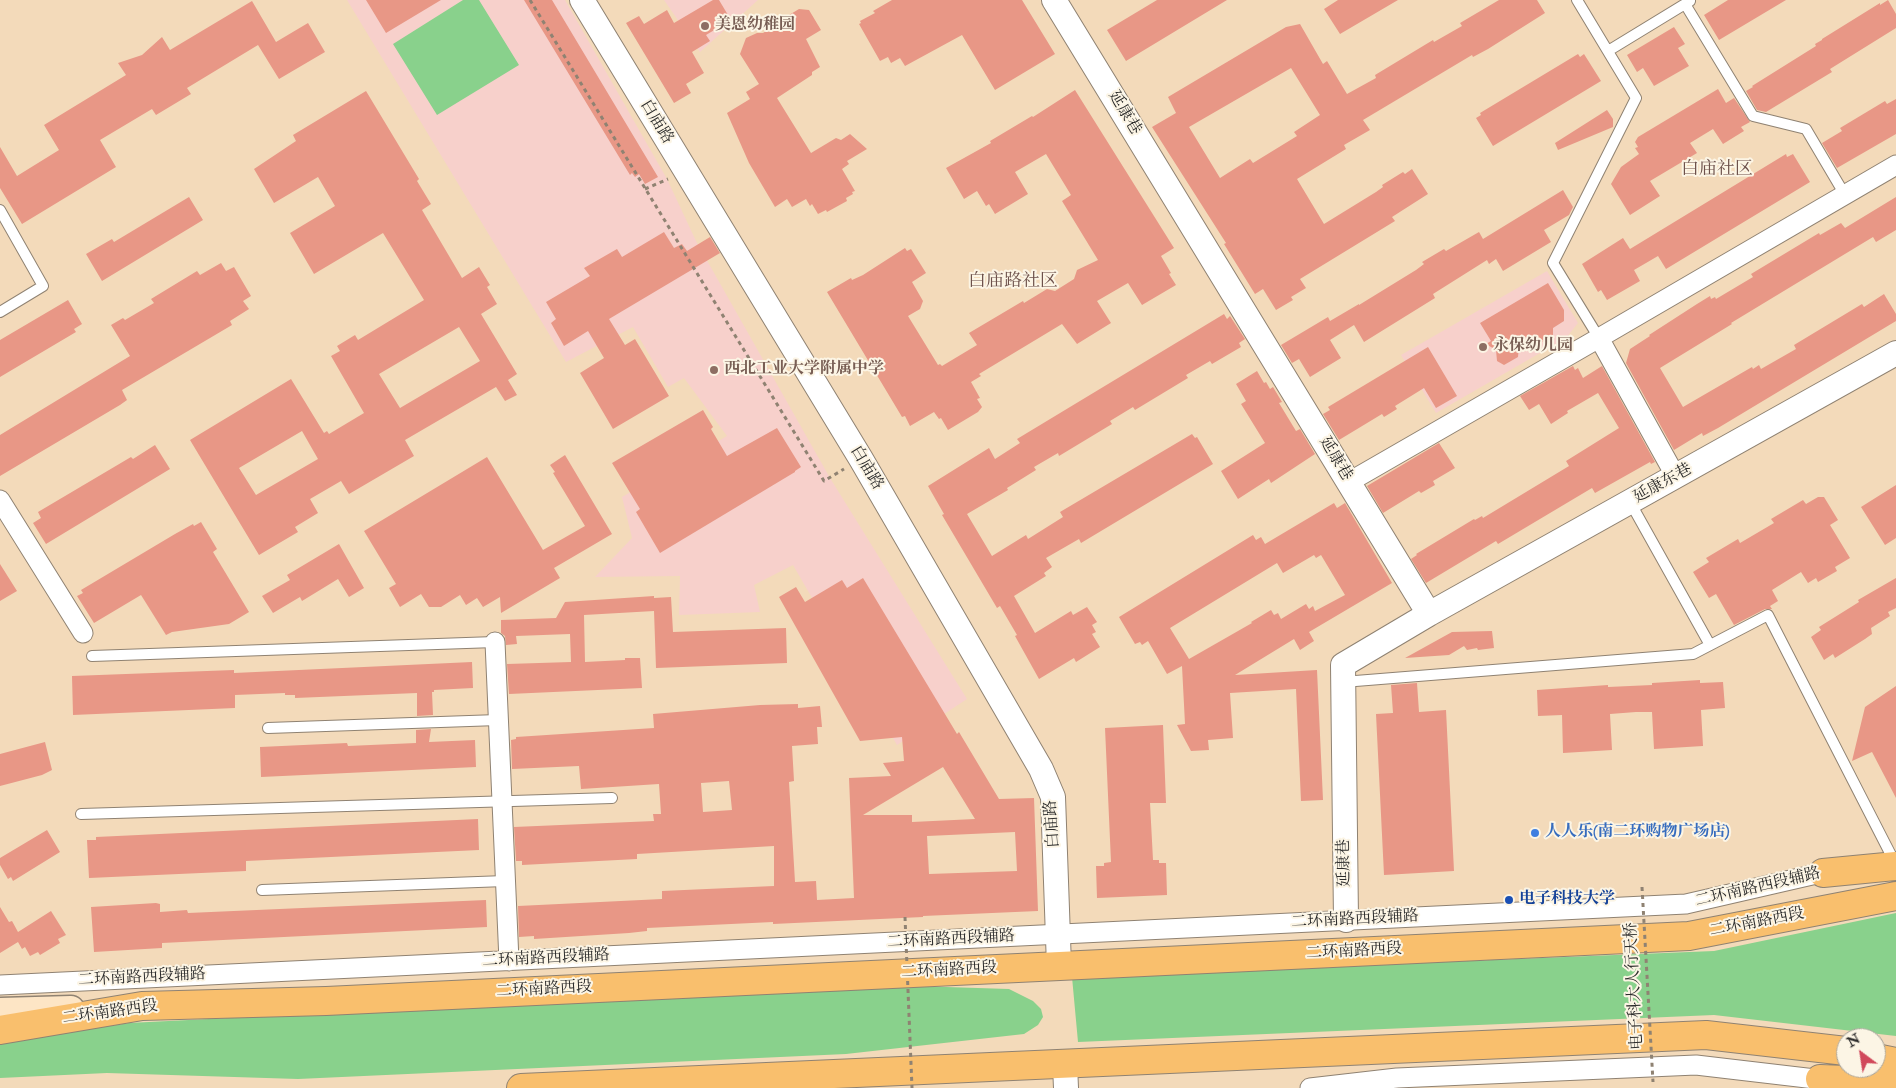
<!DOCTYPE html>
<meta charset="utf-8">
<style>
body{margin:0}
#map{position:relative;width:1896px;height:1088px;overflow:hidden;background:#f3daba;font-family:"IM FELL Double Pica",serif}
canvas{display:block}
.north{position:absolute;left:1836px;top:1028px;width:50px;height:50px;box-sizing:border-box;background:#fcf5e5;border:1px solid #a8a49b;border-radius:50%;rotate:329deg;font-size:14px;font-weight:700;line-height:20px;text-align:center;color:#2b2b2b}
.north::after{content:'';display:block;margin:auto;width:18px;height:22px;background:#d1495b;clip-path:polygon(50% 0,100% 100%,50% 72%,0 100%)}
</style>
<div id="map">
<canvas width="1896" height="1088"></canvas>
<div class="north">N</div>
</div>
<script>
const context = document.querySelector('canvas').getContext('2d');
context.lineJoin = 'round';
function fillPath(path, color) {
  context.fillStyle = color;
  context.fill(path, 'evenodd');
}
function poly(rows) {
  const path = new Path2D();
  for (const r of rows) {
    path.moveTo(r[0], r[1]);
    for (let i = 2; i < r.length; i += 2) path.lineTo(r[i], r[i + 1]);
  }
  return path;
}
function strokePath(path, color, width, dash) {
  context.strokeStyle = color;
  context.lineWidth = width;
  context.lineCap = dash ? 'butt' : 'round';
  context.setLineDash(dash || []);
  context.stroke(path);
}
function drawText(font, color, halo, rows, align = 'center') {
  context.font = font + ' "IM FELL Double Pica","Noto Serif SC",serif';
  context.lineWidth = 4;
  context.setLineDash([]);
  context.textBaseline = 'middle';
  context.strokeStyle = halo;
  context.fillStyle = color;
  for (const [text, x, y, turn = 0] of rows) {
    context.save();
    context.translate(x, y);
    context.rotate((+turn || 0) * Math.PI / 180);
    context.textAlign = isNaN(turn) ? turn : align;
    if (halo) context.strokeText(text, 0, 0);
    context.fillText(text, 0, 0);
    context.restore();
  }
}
fillPath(poly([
 [347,0,565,0,667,179,696,241,830,478,967,699,897,745,793,565,754,585,760,612,679,615,680,576,595,577,632,538,622,497,727,436,684,378,668,387,633,327,566,362],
 [664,0,758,0,700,52],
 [1547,271,1578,323,1566,338,1436,413,1401,355]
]), '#f7d0cb');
fillPath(poly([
 [463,0,479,0,519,65,437,115,393,44],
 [1896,913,1896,1036,1714,1015,1078,1042,1072,977,1714,951],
 [883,985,1009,989,1033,1001,1041,1009,1043,1017,1038,1025,1024,1034,846,1054,298,1079,107,1073,0,1078,0,1043,129,1023]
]), '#89d18c');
fillPath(poly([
 [366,0,441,0,386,33],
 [524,0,552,0,658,177,645,184,639,174,635,177,632,173,630,175],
 [713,0,719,0,731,20,706,35,710,41,692,52,704,73,686,84,691,93,674,103,626,23,639,16,644,24,667,10,674,23],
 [892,0,1022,0,1055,54,995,90,962,35,905,66,900,58,891,63,888,57,880,61,859,24,861,23,860,21,875,13,873,11],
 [1157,0,1227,0,1126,61,1107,30],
 [1338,0,1398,0,1340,34,1324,9],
 [1499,0,1537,0,1545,13,1488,49,1473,57,1472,55,1363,120,1370,130,1344,145,1346,149,1297,179,1324,224,1376,192,1383,187,1382,185,1403,172,1405,174,1412,169,1428,194,1392,217,1395,221,1300,279,1306,288,1291,297,1293,300,1276,310,1263,289,1255,294,1224,244,1226,243,1152,127,1176,113,1168,97,1286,27,1300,24,1323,64,1327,61,1347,94,1376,78,1375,75,1433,40,1434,42,1462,26,1460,23],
 [1291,68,1320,115,1294,132,1297,136,1253,163,1250,159,1220,178,1189,127],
 [1728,0,1786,0,1719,40,1704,15],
 [1888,0,1896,14,1896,28,1830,69,1832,72,1766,112,1757,110,1746,91,1753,87,1752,86,1816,46,1815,44,1822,40,1822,39,1880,3,1880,5],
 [252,1,276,42,308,23,325,52,279,79,258,45,187,88,191,94,156,115,152,109,100,140,116,167,22,224,0,188,0,147,17,176,59,150,44,125,126,75,118,63,142,55,162,37,170,50],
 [799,9,809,10,821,30,806,39,820,67,812,72,812,75,777,98,811,153,836,138,841,140,850,134,867,149,847,161,849,164,842,169,855,191,852,192,853,194,846,198,847,201,827,212,826,210,818,214,812,204,810,206,806,199,792,207,787,199,775,207,749,163,727,113,750,99,746,92,759,84,740,54,746,38,757,33,763,33,787,18,789,15],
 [1674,27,1685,44,1678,48,1689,66,1654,86,1643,68,1637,72,1627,55],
 [1578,54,1580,57,1584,54,1601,81,1493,146,1476,118,1481,115,1480,113],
 [1718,89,1726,103,1734,98,1750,122,1741,127,1744,131,1723,144,1713,129,1690,143,1697,153,1650,181,1660,196,1630,215,1611,184,1621,167,1639,154,1635,148,1638,147,1635,142,1638,137],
 [1075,90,1174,248,1161,256,1171,273,1169,274,1176,285,1142,305,1128,283,1097,301,1111,323,1077,344,1062,324,979,374,981,376,971,382,980,398,977,399,982,407,978,412,948,430,941,418,939,419,934,412,910,426,905,416,902,417,827,292,851,278,852,280,863,275,905,248,907,251,911,249,926,273,912,282,923,301,920,309,908,316,938,365,940,364,942,366,977,345,969,333,1023,301,1024,303,1047,289,1055,291,1074,279,1077,270,1098,260,1062,201,1071,195,1046,154,1015,172,1028,194,995,214,989,204,986,206,977,191,964,199,946,168,991,143,990,141,1032,116,1033,117],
 [366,91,419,179,417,181,431,204,422,210,462,278,479,267,490,285,487,287,497,304,481,314,517,374,508,380,517,395,505,401,496,387,405,440,414,456,349,494,341,481,310,499,318,513,295,527,298,532,259,555,190,440,291,379,324,433,327,431,329,434,364,413,331,356,340,351,337,346,355,335,358,340,424,300,383,233,314,274,290,233,335,206,318,177,274,203,254,169,296,141,293,135],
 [459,327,480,361,400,408,379,374],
 [302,431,318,459,256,495,239,468],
 [1896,99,1896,134,1837,168,1822,143,1842,131,1840,128,1885,101,1887,104],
 [1607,110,1613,119,1613,127,1558,150,1555,143],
 [1786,154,1787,157,1793,154,1810,182,1666,269,1658,256,1634,270,1640,281,1607,300,1601,290,1598,292,1582,264,1623,238,1630,249],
 [1563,190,1573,207,1569,215,1544,230,1551,242,1503,271,1496,259,1489,264,1487,260,1433,294,1435,298,1364,342,1354,325,1330,340,1341,358,1310,377,1299,359,1292,363,1281,345,1328,317,1330,321,1359,304,1359,305,1416,270,1424,264,1422,262,1444,249,1446,251,1479,232,1483,239],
 [189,197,203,220,102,281,86,254,112,239,114,242],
 [1896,197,1896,230,1876,242,1873,237,1731,323,1732,324,1660,368,1683,407,1752,367,1753,369,1759,365,1761,369,1796,349,1794,345,1862,304,1864,307,1884,294,1896,314,1896,321,1718,428,1703,436,1702,433,1674,450,1626,363,1630,349,1650,336,1649,335,1697,304,1710,296,1711,299,1715,297,1716,299,1753,277,1751,274,1819,233,1820,235,1841,223,1845,228],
 [664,232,674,248,682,244,687,251,710,237,720,253,609,319,625,345,635,339,669,396,613,429,580,373,604,358,588,331,564,346,551,323,556,319,546,302,590,276,584,268,617,249,622,257],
 [221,263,226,271,234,267,251,296,243,301,249,309,230,321,232,325,122,390,127,400,120,405,0,476,0,435,130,356,111,325,123,318,125,320,154,303,151,299,197,271,200,275],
 [1548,283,1564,310,1564,321,1553,328,1553,336,1537,345,1520,335,1518,357,1504,365,1497,361,1496,350,1486,344,1491,341,1480,323],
 [68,300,82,324,74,329,76,332,0,377,0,340],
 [1224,314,1227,319,1230,316,1245,339,1239,343,1241,347,1212,364,1210,361,1186,375,1188,378,1135,410,1133,407,1110,421,1112,424,1059,456,1058,453,1034,467,1036,470,1007,488,1008,490,967,514,992,556,1026,535,1028,539,1063,517,1060,512,1192,434,1195,438,1197,437,1213,464,1081,543,1079,539,1046,558,1052,567,1044,573,1046,576,1014,596,1035,633,1071,611,1073,615,1087,607,1097,622,1092,625,1096,632,1092,634,1100,647,1076,662,1074,658,1039,679,1015,636,1017,635,1000,606,997,608,942,515,944,514,928,486,989,448,995,459,1020,443,1017,439],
 [1428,347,1457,396,1436,408,1424,388,1395,406,1397,409,1384,417,1382,414,1339,440,1323,414,1330,410,1328,407],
 [1573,366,1575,370,1578,368,1583,378,1602,366,1655,462,1651,464,1650,462,1595,493,1592,488,1498,544,1496,541,1426,583,1411,559,1417,555,1416,554,1474,519,1475,520,1482,516,1483,518,1569,466,1566,461,1619,428,1598,393,1567,411,1568,413,1551,424,1539,404,1529,410,1520,396],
 [1257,371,1264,383,1266,382,1270,389,1273,387,1282,402,1279,403,1296,431,1300,429,1315,454,1271,483,1269,479,1238,499,1221,471,1265,443,1241,404,1246,401,1236,384],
 [703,410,713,427,711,429,727,456,777,428,801,467,795,471,795,472,660,553,636,512,640,509,612,463],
 [1439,443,1455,468,1433,481,1435,485,1421,493,1419,491,1383,513,1367,486],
 [155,445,170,469,46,544,33,523,41,518,38,512,131,457,133,459],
 [565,455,612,534,554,568,560,578,501,613,500,597,483,607,477,598,466,605,460,595,441,607,429,607,421,594,400,607,389,588,396,584,364,531,487,457,543,550,585,526,553,473,555,472,550,465],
 [1896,485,1896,538,1885,545,1861,507],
 [1818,497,1824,497,1838,520,1830,525,1850,558,1835,567,1837,571,1818,582,1816,578,1808,583,1801,572,1772,590,1778,601,1770,606,1772,609,1765,609,1734,625,1716,594,1709,598,1693,572,1709,562,1706,558,1738,539,1740,543,1774,523,1771,519,1803,500,1806,504],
 [1334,503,1337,508,1345,503,1392,583,1309,632,1314,641,1300,650,1294,639,1235,675,1317,670,1323,800,1301,801,1296,689,1230,693,1233,738,1208,740,1209,750,1191,751,1177,725,1185,724,1182,666,1167,674,1148,641,1142,645,1140,642,1135,644,1119,617,1253,535,1256,540,1261,537,1265,544],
 [1314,555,1316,558,1321,555,1345,595,1315,611,1313,606,1309,609,1306,604,1281,619,1278,613,1274,615,1271,610,1251,622,1252,623,1189,659,1170,628,1277,563,1283,573],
 [201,522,217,549,213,552,249,612,229,624,172,632,166,635,141,595,94,623,77,596,83,593,81,590,175,534,193,524,194,526],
 [339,544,364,588,349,597,338,579,302,601,300,597,273,613,262,596,290,580,287,575],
 [0,564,17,591,0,601],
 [863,578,957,734,959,732,999,799,1034,798,1038,911,923,916,923,917,773,924,773,922,647,928,647,931,629,933,534,939,534,936,519,937,518,906,662,899,662,891,774,886,774,846,637,854,637,859,522,865,522,861,516,861,514,827,654,821,653,814,661,814,659,784,581,789,579,766,512,769,511,740,516,739,516,737,654,728,653,714,760,705,798,704,798,708,820,706,822,727,817,727,818,744,792,746,794,781,789,782,795,882,816,881,817,900,854,898,849,778,891,776,883,763,904,761,902,737,860,741,779,597,796,587,805,602,842,580,847,588],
 [943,767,975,819,912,822,912,815,863,815],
 [729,781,732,810,703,812,701,783],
 [1015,832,1017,871,929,874,927,836],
 [1896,578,1896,608,1888,612,1890,616,1871,628,1872,634,1865,639,1835,658,1833,654,1824,660,1811,637,1821,630,1819,627,1859,602,1858,600],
 [654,596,654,598,671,597,673,632,786,628,787,663,656,668,654,611,584,615,585,662,625,660,625,658,640,658,642,688,509,694,507,664,571,662,570,634,516,636,517,644,506,645,505,636,501,633,501,620,556,618,565,602],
 [1492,631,1494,648,1478,650,1477,648,1467,650,1464,646,1449,655,1405,658,1452,632],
 [472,662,473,688,434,690,434,692,432,692,433,715,417,716,417,693,295,698,295,695,285,695,285,693,235,695,235,708,73,715,72,676,234,670,234,673],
 [1700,680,1700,683,1723,682,1725,708,1701,710,1703,746,1654,749,1652,712,1636,712,1610,714,1612,750,1563,753,1562,715,1538,716,1537,690,1608,685,1608,687,1652,685,1652,683],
 [1417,683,1419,712,1446,710,1454,871,1384,875,1376,714,1393,713,1391,685],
 [1896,686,1896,798,1872,752,1852,761,1865,707],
 [1163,725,1166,803,1150,803,1153,860,1159,860,1159,863,1166,863,1167,895,1097,898,1096,866,1104,866,1104,863,1111,862,1105,728],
 [431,729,429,742,475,740,476,767,261,777,260,747,347,743,348,746,416,743,416,730],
 [45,742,52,770,42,775,0,786,0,754],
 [478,819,479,850,246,861,246,871,89,878,87,840,96,840,96,837],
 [47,830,60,852,13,881,11,877,8,879,0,865,0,858],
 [486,900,487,927,162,943,162,948,94,952,91,907,156,903,160,904,160,912,187,910,188,913],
 [0,907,9,922,12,921,18,932,51,911,66,935,58,939,60,943,40,955,38,952,30,956,25,947,22,949,18,942,0,953]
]), '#e89786');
const service = poly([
 [1577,0,1636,98,1553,263,1599,338],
 [1685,4,1753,116,1806,129,1845,195],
 [1608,51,1690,1],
 [0,210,43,286,0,312],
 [1630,502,1710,645],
 [92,656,495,642],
 [1343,682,1693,654,1768,615,1892,857],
 [268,728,498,720],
 [81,814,612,798],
 [262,890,505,881]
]);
const minor = poly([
 [1676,477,1599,338,1896,165],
 [1349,482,1599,338],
 [0,500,83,633],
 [495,642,509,961],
 [0,985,1686,904,1834,870],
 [1310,1088,1397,1078,1696,1065,1832,1081]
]);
const tertiary = poly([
 [582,0,861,459,1041,769,1053,797,1059,966],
 [1054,0,1429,614],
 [1346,920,1343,665,1429,614,1896,353],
 [1065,1065,1066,1088]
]);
const secondary = poly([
 [0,1011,71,1009]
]);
const trunk = poly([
 [1823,873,1896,866],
 [0,1030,142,1006,326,1001,1689,936,1896,896],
 [1876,1058,1896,1062],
 [1820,1079,1896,1082],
 [521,1088,1706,1035,1846,1051]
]);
strokePath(service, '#8f8272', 12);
strokePath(minor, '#8f8272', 21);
strokePath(tertiary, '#8f8272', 26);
strokePath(secondary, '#8f8272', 29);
strokePath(trunk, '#8f8272', 30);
strokePath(poly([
 [530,0,824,481,844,469],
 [645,189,668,179]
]), '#8f8272', 3, [4, 4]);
strokePath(service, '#fff', 10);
strokePath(minor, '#fff', 19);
strokePath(tertiary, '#fff', 24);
strokePath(secondary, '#fde5c5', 26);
strokePath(trunk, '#f9bf6d', 28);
strokePath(poly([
 [1642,887,1653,1082],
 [905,917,912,1088]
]), '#8f8272', 3, [4, 4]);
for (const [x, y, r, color] of [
 [705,26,5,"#8d6e63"],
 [1483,347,5,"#8d6e63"],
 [714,370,5,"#8d6e63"],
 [1535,833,5,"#3f7fe0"],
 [1509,900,5,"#1a4fb4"]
]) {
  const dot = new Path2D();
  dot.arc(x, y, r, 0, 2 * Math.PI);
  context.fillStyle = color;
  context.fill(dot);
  strokePath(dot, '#fcf5e5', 2);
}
drawText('bold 16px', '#785e54', '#fcf5e5', [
 ["美恩幼稚园",715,26],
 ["永保幼儿园",1493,347],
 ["西北工业大学附属中学",724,370]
], 'left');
drawText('16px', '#2b2b2b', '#fcf5e5', [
 ["延康巷",1124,113,59],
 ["白庙路",656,122,59],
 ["延康巷",1335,459,59],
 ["白庙路",866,468,59],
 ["延康东巷",1663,484,-29],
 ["白庙路",1053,824,-94],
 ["延康巷",1345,863,-91],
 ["二环南路西段辅路",1758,888,-13],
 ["二环南路西段辅路",1355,920,-3],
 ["二环南路西段",1757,923,-11],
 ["二环南路西段辅路",951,940,-3],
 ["二环南路西段",1354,952,-3],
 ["二环南路西段辅路",546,959,-3],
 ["二环南路西段",949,971,-3],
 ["二环南路西段辅路",142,978,-3],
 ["电子科大人行天桥",1635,986,-93],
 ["二环南路西段",544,990,-3],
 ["二环南路西段",110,1013,-8]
]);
drawText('bold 16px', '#366cbe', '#fcf5e5', [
 ["人人乐(南二环购物广场店)",1545,833]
], 'left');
drawText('bold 16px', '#164399', '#fcf5e5', [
 ["电子科技大学",1519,900]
], 'left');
drawText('18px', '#6d514b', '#fcf5e5', [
 ["白庙社区",1717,170],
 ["白庙路社区",1013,282]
]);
</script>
